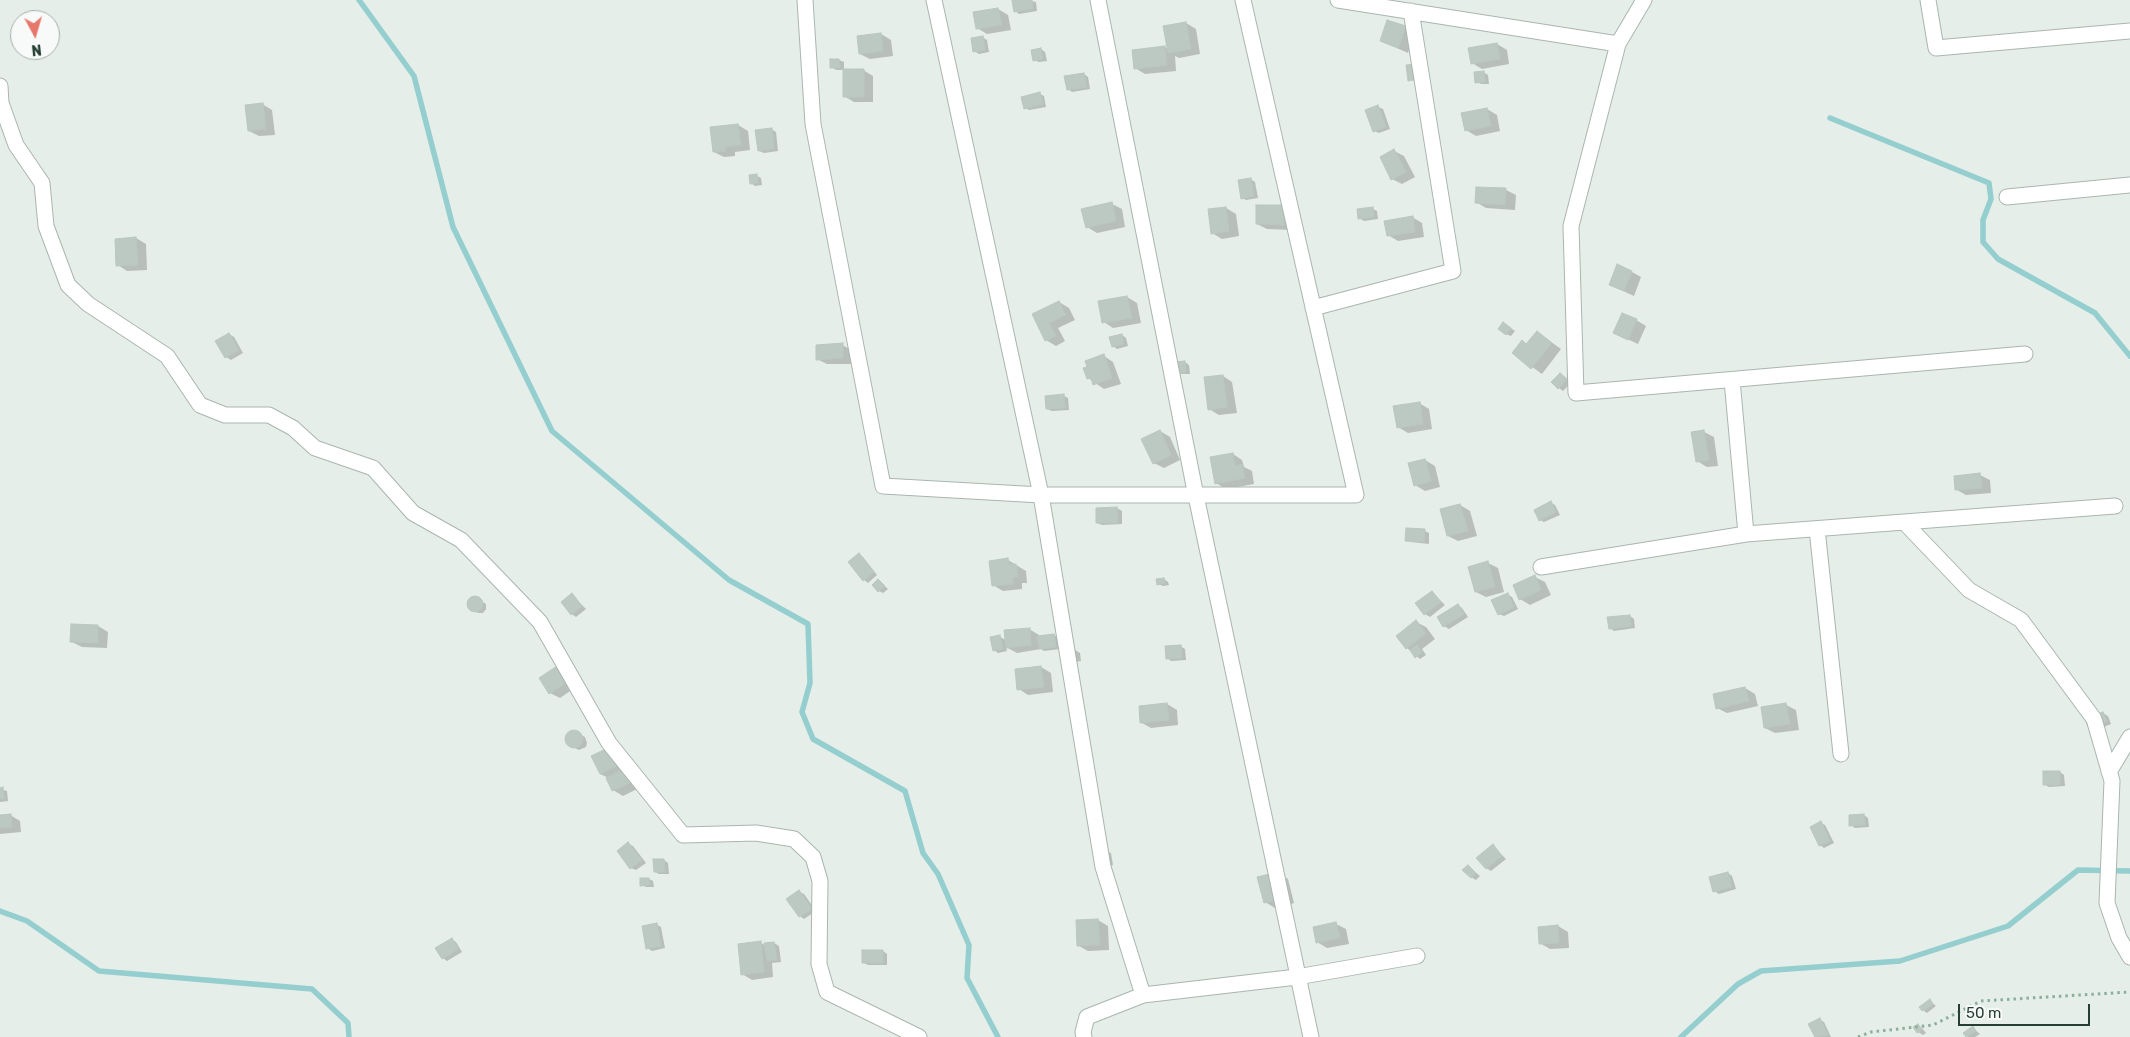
<!DOCTYPE html>
<style>
body{margin:0}
#map{position:relative;width:2130px;height:1037px;overflow:hidden;background:#e6eee9;font-family:Rubik,sans-serif}
canvas{display:block}
.north{position:absolute;left:10px;top:10px;width:50px;height:50px;box-sizing:border-box;background:#f7faf8;border:1px solid #a3afaa;border-radius:50%;rotate:174deg;font-size:14px;font-weight:700;line-height:20px;text-align:center;color:#263f35}
.north::after{content:'';display:block;margin:auto;width:18px;height:22px;background:#e7776b;clip-path:polygon(50% 0,100% 100%,50% 72%,0 100%)}
.scale{position:absolute;left:1958px;top:1004px;width:132px;height:22px;box-sizing:border-box;border:2px solid #263f35;border-top:0;padding-left:6px;font-size:15px;line-height:18px;white-space:nowrap;color:#263f35;-webkit-text-stroke:4px #f7faf8;paint-order:stroke}
</style>
<div id="map">
<canvas width="2130" height="1037"></canvas>
<div class="north">N</div>
<div class="scale">50 m</div>
</div>
<script>
const context = document.querySelector('canvas').getContext('2d');
context.lineJoin = 'round';
function fillPath(path, color) {
  context.fillStyle = color;
  context.fill(path, 'evenodd');
}
function poly(rows) {
  const path = new Path2D();
  for (const r of rows) {
    if (r.length === 3) {
      path.moveTo(r[0] + r[2], r[1]);
      path.arc(r[0], r[1], r[2], 0, 2 * Math.PI);
      continue;
    }
    path.moveTo(r[0], r[1]);
    for (let i = 2; i < r.length; i += 2) path.lineTo(r[i], r[i + 1]);
  }
  return path;
}
function strokePath(path, color, width, dash) {
  context.strokeStyle = color;
  context.lineWidth = width;
  context.lineCap = dash ? 'butt' : 'round';
  context.setLineDash(dash || []);
  context.stroke(path);
}
fillPath(poly([
 [1024,0,1036,2,1037,11,1019,14,1015,11],
 [998,9,1008,15,1011,30,987,34,977,28],
 [1186,23,1196,29,1200,54,1179,58,1175,56,1176,71,1145,74,1135,68,1165,47,1169,50],
 [1405,27,1415,33,1408,53,1381,41],
 [881,34,891,40,893,56,870,59,860,54],
 [982,37,987,40,989,52,979,54,974,51],
 [1497,44,1507,50,1509,64,1482,69,1472,63],
 [1041,49,1045,52,1047,61,1039,62,1034,60],
 [839,60,844,62,844,70,836,70,832,67],
 [863,70,873,76,873,102,854,102,844,96],
 [1483,72,1488,75,1489,84,1481,84,1477,82],
 [1084,74,1088,77,1090,89,1072,92,1068,89],
 [1040,94,1044,96,1046,107,1029,110,1025,108],
 [262,104,272,110,275,135,259,136,249,131],
 [1378,107,1383,109,1390,129,1379,133,1374,131],
 [1487,109,1497,115,1500,131,1476,136,1466,130],
 [738,125,748,131,750,150,735,152,735,156,724,157,714,152],
 [771,129,776,132,778,151,764,153,759,151],
 [1394,151,1404,156,1415,177,1402,184,1392,179],
 [757,176,761,178,762,185,755,186,751,183],
 [1250,179,1255,182,1258,198,1246,200,1242,198],
 [1477,188,1506,190,1516,195,1515,210,1486,208,1476,202],
 [1112,204,1122,209,1125,227,1097,233,1087,227],
 [1284,207,1293,230,1267,229,1257,224],
 [1226,208,1236,214,1239,236,1222,239,1212,233],
 [1373,209,1377,211,1378,219,1364,221,1359,218],
 [1412,217,1422,223,1424,237,1398,241,1388,235],
 [136,238,146,244,147,270,127,271,118,265],
 [1632,272,1641,277,1634,296,1610,285],
 [1127,297,1137,303,1141,323,1113,328,1104,322],
 [1059,302,1069,308,1075,320,1058,328,1065,341,1056,346,1046,340,1034,315],
 [1636,320,1646,326,1638,344,1625,338],
 [1508,326,1515,331,1511,336,1506,334],
 [1537,332,1561,349,1542,374,1513,353,1527,345],
 [229,334,234,337,243,353,231,360,226,357,217,341],
 [1122,335,1126,338,1128,346,1117,349,1113,346],
 [842,345,852,350,852,364,827,364,817,359],
 [1104,356,1113,362,1121,384,1104,389,1088,378],
 [1185,362,1189,365,1190,374,1181,374,1177,372],
 [1561,374,1571,383,1563,391,1559,388],
 [1223,376,1232,382,1237,413,1219,415,1209,409],
 [1064,396,1068,398,1069,410,1052,411,1047,409],
 [1419,403,1429,409,1432,429,1408,433,1398,427],
 [1160,431,1170,437,1180,460,1164,468,1154,463],
 [1704,432,1714,437,1718,466,1707,467,1697,461],
 [1233,454,1242,460,1244,467,1252,471,1254,484,1226,489,1216,483],
 [1425,460,1435,466,1440,487,1425,491,1415,485],
 [1980,475,1990,480,1991,493,1966,495,1957,490],
 [1551,503,1555,505,1560,515,1544,522,1540,520],
 [1460,505,1470,511,1477,536,1458,541,1448,536],
 [1117,508,1122,511,1122,524,1102,525,1097,523],
 [1425,531,1429,533,1429,544,1411,542,1407,540],
 [859,555,863,557,877,575,868,583,864,580],
 [1008,560,1026,571,1027,583,1022,583,1022,589,1003,591,993,585],
 [1488,563,1498,568,1504,592,1486,597,1476,592],
 [1535,577,1545,582,1551,595,1530,605,1520,599],
 [1164,579,1168,582,1169,585,1163,586,1158,584],
 [878,580,888,589,883,593,879,591],
 [1432,592,1445,605,1430,617,1425,614],
 [1507,594,1512,597,1518,609,1504,616,1499,614],
 [572,595,586,609,576,617,572,614],
 [472,598,477,598,486,604,486,609,483,613,478,613,469,607,469,602],
 [1458,605,1462,608,1468,617,1449,629,1444,626],
 [1630,616,1634,619,1635,628,1614,631,1610,628],
 [1416,622,1426,627,1435,639,1422,649,1426,655,1420,659,1407,648],
 [98,626,108,632,107,648,82,647,72,642],
 [1029,629,1039,635,1039,637,1054,635,1059,638,1060,649,1044,651,1041,649,1017,653,1006,647,1007,651,998,653,994,650,1000,637,1006,640],
 [1180,646,1185,649,1186,660,1171,661,1167,658],
 [1075,650,1080,653,1081,661,1074,662,1067,652],
 [560,666,579,685,560,698,550,693],
 [1041,667,1051,673,1053,692,1028,695,1019,689],
 [1745,688,1755,694,1758,706,1727,713,1717,708],
 [1167,704,1177,710,1178,725,1151,728,1142,723],
 [1786,705,1796,710,1799,730,1775,733,1765,728],
 [2103,713,2108,716,2111,724,2094,731],
 [573,732,585,737,587,743,586,747,579,750,569,745,567,740,568,735],
 [614,747,643,786,623,796,613,790,609,778,600,774],
 [2060,772,2064,775,2065,786,2049,787,2044,784],
 [0,789,7,791,8,801,0,802],
 [10,815,20,821,21,832,0,834,0,816],
 [1864,815,1868,818,1869,827,1855,828,1851,825],
 [1821,823,1825,825,1834,843,1824,848,1820,845],
 [628,844,633,846,646,863,636,870,631,868],
 [1493,846,1506,859,1491,871,1486,868],
 [1106,851,1111,853,1113,865,1103,867],
 [664,860,668,863,669,874,659,874,655,872],
 [1468,866,1480,876,1476,880,1471,877],
 [1278,873,1288,879,1294,903,1289,905,1291,906,1293,913,1284,915,1278,907,1275,908,1265,902],
 [1728,873,1732,876,1736,889,1719,894,1714,891],
 [649,879,653,881,654,887,646,887,642,885],
 [799,892,804,894,816,911,804,919,800,916],
 [1098,920,1108,926,1109,950,1088,951,1079,946],
 [656,924,661,927,665,948,652,951,647,948],
 [1336,924,1346,929,1349,944,1327,948,1317,942],
 [1558,926,1568,932,1569,948,1550,949,1540,943],
 [452,940,456,942,462,952,447,961,443,958],
 [760,943,765,945,774,943,779,946,781,962,772,963,773,977,752,980,742,974],
 [883,951,887,954,887,965,868,965,864,963],
 [1930,1001,1936,1006,1927,1013,1923,1010],
 [1820,1020,1824,1022,1831,1037,1816,1037,1810,1025],
 [1918,1025,1922,1028,1926,1033,1923,1035,1918,1032,1915,1027],
 [1973,1028,1980,1034,1975,1037,1968,1037,1965,1033]
]), '#0003');
strokePath(poly([
 [359,0,414,76,453,227,552,431,729,580,808,624,810,683,802,712,813,739,905,791,923,853,938,874,969,945,967,978,998,1037],
 [1830,118,1989,183,1991,199,1983,220,1983,242,1998,259,2095,313,2130,356],
 [0,911,27,921,99,971,312,989,348,1023,349,1037],
 [1681,1037,1738,984,1761,971,1900,961,2008,926,2078,870,2130,871]
]), '#94cece', 5.5);
const building = poly([
 [1012,0,1032,0,1033,9,1014,12,1012,0],
 [998,8,1002,25,976,29,973,12,998,8],
 [1387,20,1406,26,1398,48,1380,41,1387,20],
 [1186,22,1191,49,1168,53,1163,26,1186,22],
 [881,33,883,51,859,54,857,36,881,33],
 [983,36,985,50,973,52,971,38,983,36],
 [1497,43,1500,59,1471,64,1468,48,1497,43],
 [1165,46,1167,65,1134,69,1132,50,1165,46],
 [1041,48,1043,59,1033,61,1031,50,1041,48],
 [830,59,839,59,840,68,830,68,830,59],
 [1418,64,1420,79,1408,81,1406,65,1418,64],
 [843,69,864,69,864,97,843,97,843,69],
 [1484,71,1485,82,1475,83,1474,72,1484,71],
 [1084,73,1087,87,1067,90,1064,76,1084,73],
 [1040,92,1043,104,1024,109,1021,97,1040,92],
 [263,103,266,129,248,131,245,105,263,103],
 [1378,105,1386,127,1373,132,1365,110,1378,105],
 [1487,108,1491,126,1465,131,1461,113,1487,108],
 [738,124,741,145,725,147,726,151,713,152,710,127,738,124],
 [772,128,774,149,758,151,755,130,772,128],
 [1394,149,1406,172,1391,180,1380,157,1394,149],
 [757,174,758,183,750,184,749,175,757,174],
 [1251,178,1254,196,1241,199,1238,180,1251,178],
 [1476,187,1506,188,1505,205,1475,203,1476,187],
 [1112,202,1116,221,1086,228,1081,209,1112,202],
 [1256,205,1284,205,1284,225,1256,224,1256,205],
 [1226,207,1229,231,1211,234,1208,209,1226,207],
 [1373,207,1374,217,1358,219,1357,209,1373,207],
 [1413,216,1415,232,1387,236,1384,221,1413,216],
 [136,237,138,265,116,266,115,239,136,237],
 [1617,264,1632,271,1624,291,1609,285,1617,264],
 [1127,296,1132,318,1102,323,1098,301,1127,296],
 [1059,301,1066,315,1049,323,1056,336,1045,341,1032,314,1059,301],
 [1622,313,1637,319,1628,340,1613,333,1622,313],
 [1503,322,1511,328,1506,335,1498,329,1503,322],
 [1537,331,1552,343,1531,369,1512,353,1522,340,1526,344,1537,331],
 [229,333,239,350,225,358,215,341,229,333],
 [1122,334,1124,344,1112,347,1109,337,1122,334],
 [843,343,843,358,816,360,816,345,843,343],
 [1104,354,1112,378,1093,385,1091,378,1087,379,1083,368,1087,367,1085,361,1104,354],
 [1185,361,1186,372,1176,373,1174,362,1185,361],
 [1560,373,1567,379,1558,389,1551,382,1560,373],
 [1223,375,1227,407,1208,410,1204,377,1223,375],
 [1064,394,1065,408,1046,409,1045,396,1064,394],
 [1420,402,1423,424,1397,428,1393,406,1420,402],
 [1160,430,1171,455,1153,464,1141,439,1160,430],
 [1704,430,1709,460,1696,462,1691,432,1704,430],
 [1233,453,1235,466,1242,464,1245,478,1215,484,1210,457,1233,453],
 [1425,459,1431,481,1414,486,1408,463,1425,459],
 [1980,473,1982,488,1955,490,1954,476,1980,473],
 [1551,501,1556,512,1539,521,1534,510,1551,501],
 [1460,504,1468,531,1447,536,1440,509,1460,504],
 [1117,507,1118,523,1096,523,1096,508,1117,507],
 [1406,528,1425,529,1424,542,1405,541,1406,528],
 [859,553,874,572,863,581,848,562,859,553],
 [1008,558,1009,565,1016,564,1018,577,1013,578,1013,584,992,586,989,561,1008,558],
 [1488,561,1495,587,1475,592,1468,567,1488,561],
 [1535,575,1541,590,1519,600,1513,585,1535,575],
 [1164,578,1165,583,1157,585,1156,579,1164,578],
 [878,579,885,586,878,592,872,585,878,579],
 [1432,591,1441,602,1424,615,1415,603,1432,591],
 [572,593,582,606,571,615,561,602,572,593],
 [1508,593,1514,607,1498,615,1491,600,1508,593],
 [475,604,8],
 [1458,604,1464,614,1443,627,1437,617,1458,604],
 [1630,615,1631,626,1609,629,1607,617,1630,615],
 [1416,620,1426,633,1406,649,1396,636,1416,620],
 [71,624,98,625,98,643,70,642,71,624],
 [1030,628,1031,645,1006,648,1004,630,1030,628],
 [1054,634,1056,647,1039,649,1037,636,1054,634],
 [1000,635,1003,649,993,651,990,637,1000,635],
 [1181,645,1182,658,1166,659,1165,646,1181,645],
 [1417,645,1422,652,1415,658,1410,650,1417,645],
 [560,664,570,680,549,694,539,678,560,664],
 [1041,666,1044,687,1017,690,1015,669,1041,666],
 [1745,687,1749,701,1716,709,1713,694,1745,687],
 [1167,703,1169,720,1140,723,1139,706,1167,703],
 [1786,703,1790,724,1764,728,1761,707,1786,703],
 [2103,712,2107,721,2089,729,2085,719,2103,712],
 [574,739,9],
 [614,745,623,763,600,774,591,756,614,745],
 [627,767,634,781,612,791,606,778,627,767],
 [2043,771,2060,771,2060,785,2043,785,2043,771],
 [3,787,4,799,0,799,0,788,3,787],
 [11,814,12,827,0,828,0,815,11,814],
 [1864,814,1865,825,1849,826,1849,815,1864,814],
 [1821,821,1830,841,1819,846,1810,827,1821,821],
 [628,842,642,860,630,869,617,851,628,842],
 [1493,844,1502,856,1486,869,1476,858,1493,844],
 [653,859,664,859,665,872,654,872,653,859],
 [1468,865,1476,873,1471,878,1462,870,1468,865],
 [1278,872,1284,898,1264,903,1257,877,1278,872],
 [1728,872,1732,887,1713,892,1709,877,1728,872],
 [640,878,649,878,650,885,640,886,640,878],
 [799,890,812,909,799,917,786,899,799,890],
 [1098,919,1100,945,1077,946,1076,920,1098,919],
 [1336,922,1340,938,1316,943,1313,927,1336,922],
 [657,923,661,946,646,949,642,926,657,923],
 [1558,925,1559,943,1539,944,1538,927,1558,925],
 [452,938,458,949,442,959,435,948,452,938],
 [761,941,764,972,741,975,738,944,761,941],
 [774,942,777,960,767,961,764,943,774,942],
 [862,950,883,950,883,963,862,963,862,950],
 [1930,999,1933,1004,1922,1011,1919,1007,1930,999],
 [1820,1018,1828,1035,1815,1037,1808,1024,1820,1018],
 [1918,1024,1922,1030,1917,1033,1913,1027,1918,1024],
 [1973,1026,1976,1031,1966,1037,1963,1033,1973,1026]
]);
fillPath(building, '#bcc9c2');
strokePath(building, '#b9c7bf', 1);
const minor = poly([
 [805,0,813,124,883,486,1041,495,1356,495,1243,0],
 [934,0,1041,495,1103,867,1143,995],
 [1098,0,1196,496,1311,1037],
 [1338,0,1618,44],
 [1644,0,1618,44,1571,226,1576,393,2025,354],
 [1928,0,1936,48,2130,31],
 [0,86,1,103,16,145,42,183,46,226,68,285,88,304,167,356,200,405,225,415,269,415,293,428,315,448,373,468,413,513,461,540,540,622,609,743,683,835,756,833,794,839,813,857,820,881,819,964,827,992,919,1037],
 [2007,197,2130,185],
 [1313,308,1453,271,1411,11],
 [1732,380,1746,534],
 [1904,522,1969,590,2021,620,2094,719,2112,781,2107,903,2119,938,2130,957],
 [1817,529,1841,754],
 [1541,567,1746,534,2115,506],
 [2109,772,2130,737],
 [1084,1037,1083,1032,1087,1017,1143,995,1297,977,1417,956]
]);
strokePath(minor, '#a9b6af', 17);
strokePath(poly([
 [1858,1037,1871,1032,1933,1025,1981,1001,2130,992]
]), '#8aaf9d', 3, [2.5, 4]);
strokePath(minor, '#fff', 15);
</script>
